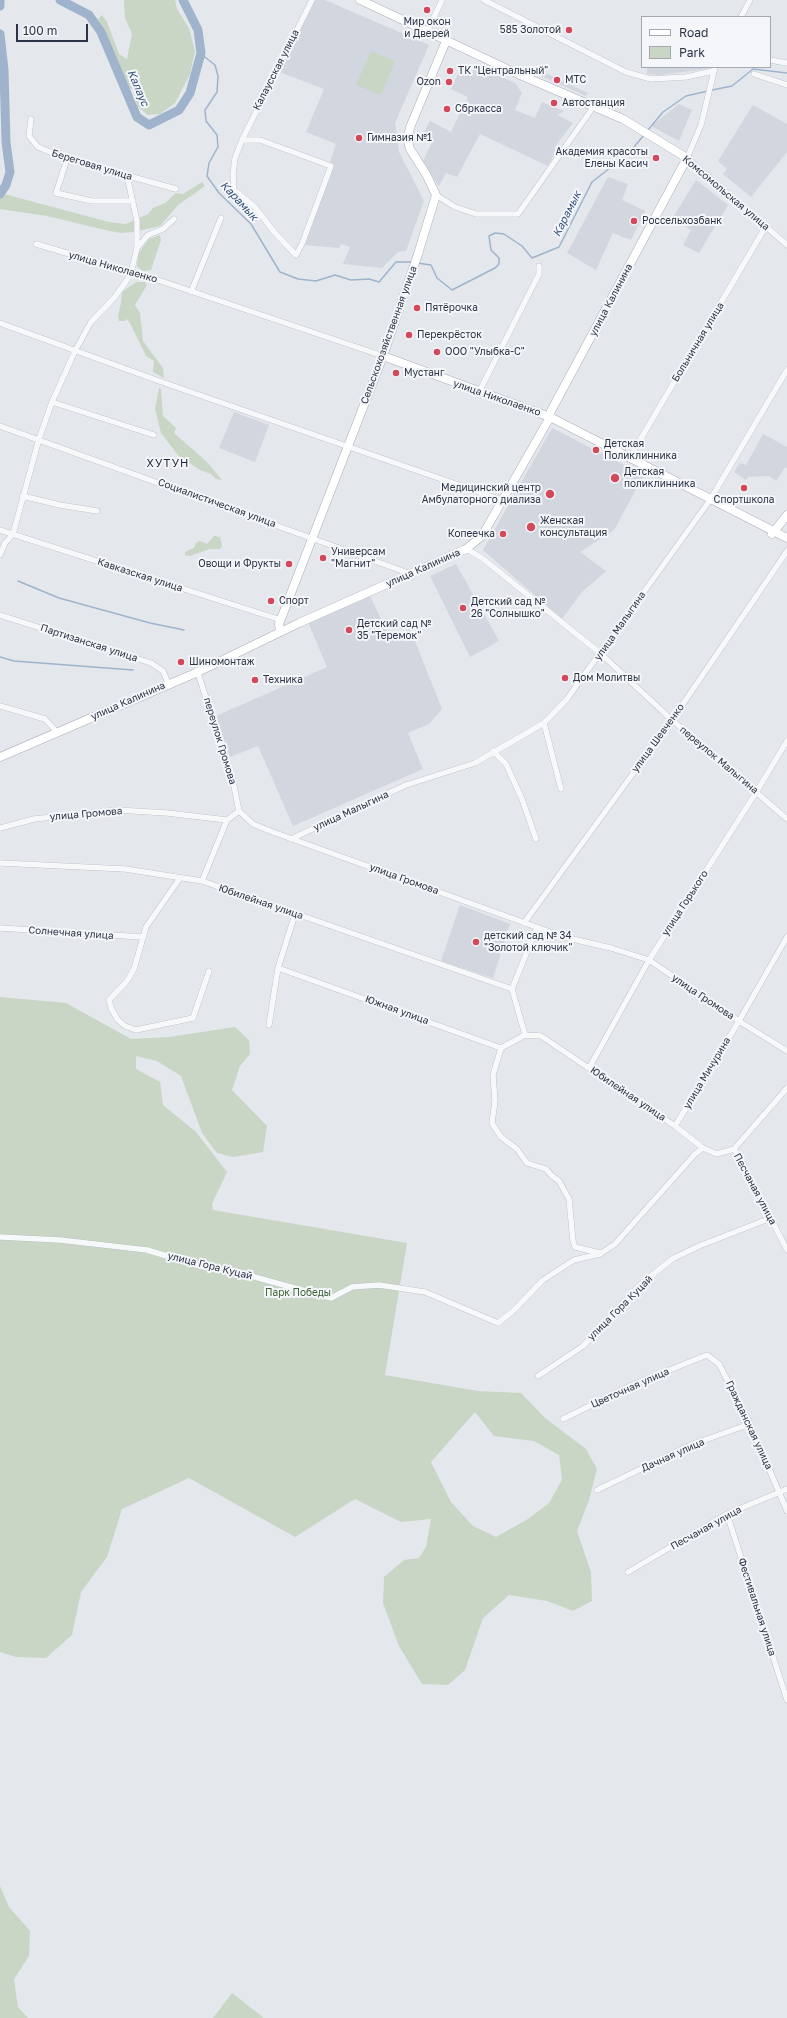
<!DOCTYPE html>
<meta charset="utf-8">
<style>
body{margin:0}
#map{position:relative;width:787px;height:2018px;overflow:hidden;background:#e4e7ec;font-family:"Golos Text",sans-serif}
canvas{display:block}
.legend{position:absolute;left:641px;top:16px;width:130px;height:52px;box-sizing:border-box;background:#f4f6f9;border:1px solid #a4a8b1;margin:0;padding:5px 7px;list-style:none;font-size:12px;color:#2b3445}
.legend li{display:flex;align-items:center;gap:8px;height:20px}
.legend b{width:20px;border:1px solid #a4a8b1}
.scale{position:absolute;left:16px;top:24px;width:72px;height:18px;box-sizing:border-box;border:2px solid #2b3445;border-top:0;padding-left:5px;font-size:12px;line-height:14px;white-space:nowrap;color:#2b3445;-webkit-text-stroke:3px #f4f6f9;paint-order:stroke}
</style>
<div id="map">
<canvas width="787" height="2018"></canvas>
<ul class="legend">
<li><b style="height:5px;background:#fff"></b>Road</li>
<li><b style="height:11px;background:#c9d6c5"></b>Park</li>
</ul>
<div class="scale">100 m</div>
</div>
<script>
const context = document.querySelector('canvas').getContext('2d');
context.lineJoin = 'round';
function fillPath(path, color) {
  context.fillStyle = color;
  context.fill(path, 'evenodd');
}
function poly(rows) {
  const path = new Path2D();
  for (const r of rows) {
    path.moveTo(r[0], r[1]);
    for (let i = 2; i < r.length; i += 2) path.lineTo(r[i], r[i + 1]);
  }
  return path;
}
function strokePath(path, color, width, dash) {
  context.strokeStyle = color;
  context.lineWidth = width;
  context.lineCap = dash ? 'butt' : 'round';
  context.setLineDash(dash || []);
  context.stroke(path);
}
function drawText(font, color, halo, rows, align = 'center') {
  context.font = font + ' "Golos Text",sans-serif';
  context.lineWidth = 4;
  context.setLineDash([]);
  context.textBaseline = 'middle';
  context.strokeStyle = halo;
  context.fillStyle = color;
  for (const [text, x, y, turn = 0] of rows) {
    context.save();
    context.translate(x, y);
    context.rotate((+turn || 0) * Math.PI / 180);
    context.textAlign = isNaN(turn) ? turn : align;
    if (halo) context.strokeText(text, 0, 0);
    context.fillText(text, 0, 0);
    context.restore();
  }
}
fillPath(poly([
 [312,0,325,0,429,45,395,123,399,152,424,201,406,251,398,252,382,268,343,264,350,247,341,244,339,248,304,245,331,175,334,164,330,162,336,144,306,132,324,89,277,71],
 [475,66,515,83,522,93,515,110,535,118,542,102,564,111,557,115,573,123,554,148,556,151,548,166,480,134,457,177,446,173,439,186,423,161,432,142,422,136,430,121,451,132,468,97,451,89,460,69,472,74],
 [647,67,709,67,707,69,659,75,647,74],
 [543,72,588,93,586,96,541,76],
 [679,104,692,110,679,141,651,126],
 [753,105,787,124,787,152,751,197,723,174,727,169,718,161],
 [608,177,628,184,622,200,645,211,631,240,613,233,596,270,567,253],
 [696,180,728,205,699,253,683,245,691,230,672,219],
 [234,412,269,425,255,462,219,448],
 [552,428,644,475,614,530,580,552,606,571,582,592,562,619,483,550],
 [763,434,787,447,787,468,785,467,776,481,769,476,748,477,746,480,734,472,740,463,746,465],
 [456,564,499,641,470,657,430,576],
 [369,594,390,638,410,629,442,709,429,724,408,733,423,769,293,826,258,746,230,757,214,717,327,667,308,622,357,600,359,602,361,600,360,598],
 [460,905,510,924,493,978,441,961]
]), '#d2d6de');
fillPath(poly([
 [124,0,175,0,177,9,189,28,195,51,190,74,175,103,160,114,148,115,137,106,133,90,128,87,98,19,102,15,107,22,119,54,127,59,132,34,125,18],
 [371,51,395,61,381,95,356,85],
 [202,182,205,186,178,205,160,226,134,232,121,233,105,230,47,216,0,209,0,197,4,194,109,222,126,224,148,214,153,208,165,203,176,193,183,194],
 [160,235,161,240,151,270,143,271,137,266,138,254,149,239],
 [136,282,145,282,147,285,135,305,140,313,143,341,163,368,164,378,153,372,154,361,146,356,130,323,127,319,125,321,119,321,118,315,121,303,122,292],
 [159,388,161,389,163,416,176,428,174,433,207,462,222,480,216,479,211,474,200,470,178,455,161,433,155,409],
 [214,536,220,537,222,546,220,549,210,549,190,556,185,555,185,552,194,548,196,543,200,541,207,544],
 [0,997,66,1003,131,1039,169,1037,235,1027,249,1040,250,1054,240,1066,232,1090,267,1126,263,1152,233,1157,217,1153,202,1133,181,1076,157,1061,136,1056,136,1069,160,1082,163,1105,196,1132,227,1172,212,1204,213,1210,407,1243,385,1375,478,1391,521,1393,545,1418,586,1449,597,1469,589,1500,577,1531,591,1572,592,1601,573,1611,547,1601,509,1595,483,1618,465,1670,448,1685,422,1684,399,1646,383,1603,384,1577,404,1560,419,1558,426,1547,431,1519,401,1522,355,1499,295,1537,189,1478,122,1509,107,1557,81,1592,72,1635,46,1658,16,1657,0,1652],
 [475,1412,494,1436,534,1441,559,1455,562,1480,549,1503,528,1519,496,1537,473,1526,451,1502,431,1462],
 [0,1886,9,1907,30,1931,29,1956,14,1979,18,2007,28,2018,0,2018],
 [232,1993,264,2018,213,2018]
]), '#c9d6c5');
strokePath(poly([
 [201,54,215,65,218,76,217,92,205,110,206,121,217,135,218,147,209,163,207,176,219,193,251,224,280,272,298,279,316,281,335,275,351,280,369,279,379,282,396,262,412,262],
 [712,90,732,86,753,69,787,73],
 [648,130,663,112,686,96,708,91],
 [417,263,431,265,437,278,452,290,495,268,499,264,499,258,491,250,489,236,495,233,504,234,522,246,532,258,559,247,592,182,629,153,644,135],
 [18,581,59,598,150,623,184,630],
 [0,657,14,661,133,670]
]), '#9fb4cc', 1.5);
strokePath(poly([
 [60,0,89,15,101,32,137,117,149,125,179,110,190,93,201,53,198,30,183,0],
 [0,6,0,0],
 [0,34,4,70,6,142,10,172,6,185,0,194]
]), '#9fb4cc', 9);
const street = poly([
 [484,0,626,72,651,79,686,77,713,71],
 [741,17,750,0],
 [427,32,442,0],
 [770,60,787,63],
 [715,67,701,125,687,158,787,245],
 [754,74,787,85],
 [31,119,29,136,38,147,67,159,176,189],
 [242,140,260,140,331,166,302,244,296,255,275,233,255,207,234,190,233,174,235,158,242,140,312,0],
 [67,159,56,193,92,201,133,201],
 [436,195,455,207,476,214,518,214,594,106],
 [36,244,155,279,383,356],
 [138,247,148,235,163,229,174,219],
 [191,292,221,218],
 [0,323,159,381,502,500],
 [479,392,539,274,539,266],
 [52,402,154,435],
 [0,426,411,574],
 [630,457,766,226],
 [22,496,60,505,97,511],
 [0,530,281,620],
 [466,549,482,558,600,653,672,720,787,819],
 [0,555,5,543,13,534,39,439,52,402,76,349,91,322,114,298,125,283,131,273,137,248,137,221,127,176],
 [0,615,151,663,163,671,168,683],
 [197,670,233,781,239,811],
 [0,706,45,719,57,732],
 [544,723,561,789],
 [493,751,506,764,522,799,536,839],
 [239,811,253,824,270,831,564,937,611,948,649,960,739,1021,787,1051],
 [0,828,34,819,117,810,167,813,227,820,239,811],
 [291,839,406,785,475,763,544,723,567,699,582,678,710,500,787,370],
 [0,863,125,869,202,881,512,989],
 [180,878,146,927,134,969,127,981,109,1000,112,1010,118,1020,125,1026,136,1030,193,1018,209,971],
 [202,881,227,820],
 [524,923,672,720,787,551],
 [0,928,142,937],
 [278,968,501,1048,525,1035,541,1036,675,1126,703,1148,717,1154,734,1149,787,1088],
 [269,1025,278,968,295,914],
 [525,1035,512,989,537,927],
 [501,1048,493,1075,495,1101,492,1123,501,1137,517,1149,527,1163,546,1169,551,1175,559,1181,569,1199,573,1241,575,1247,600,1253],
 [589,1068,649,960,757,791,787,741],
 [675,1126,739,1021,787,937],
 [734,1149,740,1158,787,1250],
 [0,1237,60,1240,147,1250,204,1267,251,1276,331,1298,352,1287,379,1285,425,1292,498,1323,513,1311,543,1280,574,1260,600,1254,615,1244,695,1154,703,1148],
 [538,1376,583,1346,639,1286,672,1259,699,1246,771,1218],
 [563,1419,632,1385,707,1355,719,1364,750,1424,787,1511],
 [597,1490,693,1444,750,1424],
 [727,1514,787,1700],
 [628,1572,727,1514,787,1489]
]);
const secondary = poly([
 [383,356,550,417,787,538],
 [772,534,787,515],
 [280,632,279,624,383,356,418,254,436,195,426,174,410,149,407,138,411,125,446,41],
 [0,757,198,672,299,623,466,549,482,536,549,419,551,411,687,158,623,119,518,74,360,0]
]);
strokePath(street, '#a9aeb7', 6);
strokePath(secondary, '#a9aeb7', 9);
strokePath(street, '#f7f8fa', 5.5);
strokePath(secondary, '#fff', 8);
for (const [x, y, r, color] of [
 [427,10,4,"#d1495b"],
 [569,30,4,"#d1495b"],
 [450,71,4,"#d1495b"],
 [557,80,4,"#d1495b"],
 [449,82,4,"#d1495b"],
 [554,103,4,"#d1495b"],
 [447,109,4,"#d1495b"],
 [359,138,4,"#d1495b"],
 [656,158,4,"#d1495b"],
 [634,221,4,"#d1495b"],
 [417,308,4,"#d1495b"],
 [409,335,4,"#d1495b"],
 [437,352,4,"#d1495b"],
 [396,373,4,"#d1495b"],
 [596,450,4,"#d1495b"],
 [615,478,5,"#d1495b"],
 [744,488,4,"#d1495b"],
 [550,494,5,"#d1495b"],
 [531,527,5,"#d1495b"],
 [503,534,4,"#d1495b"],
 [323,558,4,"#d1495b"],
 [289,564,4,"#d1495b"],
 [271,601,4,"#d1495b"],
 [463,608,4,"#d1495b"],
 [349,630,4,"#d1495b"],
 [181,662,4,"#d1495b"],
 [565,678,4,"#d1495b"],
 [255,680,4,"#d1495b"],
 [476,942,4,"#d1495b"]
]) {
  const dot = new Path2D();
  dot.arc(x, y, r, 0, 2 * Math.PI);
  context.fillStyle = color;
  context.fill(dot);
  strokePath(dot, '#f4f6f9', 1.5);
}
drawText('10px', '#2b3445', '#f4f6f9', [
 ["Мир окон",427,22,"center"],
 ["и Дверей",427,34,"center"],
 ["585 Золотой",561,30,"right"],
 ["ТК \"Центральный\"",458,71],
 ["МТС",565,80],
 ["Ozon",441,82,"right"],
 ["Автостанция",562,103],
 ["Сбркасса",455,109],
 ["Гимназия №1",367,138],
 ["Академия красоты",648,152,"right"],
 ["Елены Касич",648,164,"right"],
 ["Россельхозбанк",642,221],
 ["Пятёрочка",425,308],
 ["Перекрёсток",417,335],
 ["ООО \"Улыбка-С\"",445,352],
 ["Мустанг",404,373],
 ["Детская",604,444],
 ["Поликлинника",604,456],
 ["Детская",624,472],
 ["поликлинника",624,484],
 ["Медицинский центр",541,488,"right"],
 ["Амбулаторного диализа",541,500,"right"],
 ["Спортшкола",744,500,"center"],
 ["Женская",540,521],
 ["консультация",540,533],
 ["Копеечка",495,534,"right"],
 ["Универсам",331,552],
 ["\"Магнит\"",331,564],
 ["Овощи и Фрукты",281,564,"right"],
 ["Спорт",279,601],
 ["Детский сад №",471,602],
 ["26 \"Солнышко\"",471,614],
 ["Детский сад №",357,624],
 ["35 \"Теремок\"",357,636],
 ["Шиномонтаж",189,662],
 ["Дом Молитвы",573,678],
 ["Техника",263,680],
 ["детский сад № 34",484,936],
 ["\"Золотой ключик\"",484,948]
], 'left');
drawText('10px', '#2b3445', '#f4f6f9', [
 ["Калаусская улица",276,70,-63],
 ["Береговая улица",92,165,17],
 ["Комсомольская улица",726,193,40],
 ["улица Николаенко",113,267,16],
 ["улица Калинина",611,300,-62],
 ["Сельскохозяйственная улица",389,335,-70],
 ["Больничная улица",698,342,-59],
 ["улица Николаенко",497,398,19],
 ["Социалистическая улица",217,503,20],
 ["улица Калинина",423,568,-24],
 ["Кавказская улица",140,575,18],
 ["улица Малыгина",620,626,-55],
 ["Партизанская улица",89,643,18],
 ["улица Калинина",128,701,-24],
 ["улица Шевченко",658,738,-54],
 ["переулок Громова",220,741,73],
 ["переулок Малыгина",719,760,40],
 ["улица Малыгина",351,811,-25],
 ["улица Громова",86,814,-5],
 ["улица Громова",404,879,20],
 ["Юбилейная улица",261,902,19],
 ["улица Горького",685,903,-57],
 ["Солнечная улица",71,933,4],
 ["улица Громова",703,997,34],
 ["Южная улица",397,1010,20],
 ["улица Мичурина",707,1073,-59],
 ["Юбилейная улица",628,1094,34],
 ["Песчаная улица",755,1189,62],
 ["улица Гора Куцай",210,1266,14],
 ["улица Гора Куцай",620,1308,-45],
 ["Цветочная улица",630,1388,-24],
 ["Гражданская улица",749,1425,65],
 ["Дачная улица",673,1455,-24],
 ["Песчаная улица",706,1528,-29],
 ["Фестивальная улица",757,1607,72]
]);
drawText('10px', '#3f6138', '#f4f6f9', [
 ["Парк Победы",298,1293]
]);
drawText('italic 11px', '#34527a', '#f4f6f9', [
 ["Калаус",138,88,67],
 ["Карамык",239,201,47],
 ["Карамык",567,214,-63]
]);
context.letterSpacing = '1px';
drawText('11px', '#1d2536', '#f4f6f9', [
 ["ХУТУН",168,464]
]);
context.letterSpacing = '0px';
</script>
